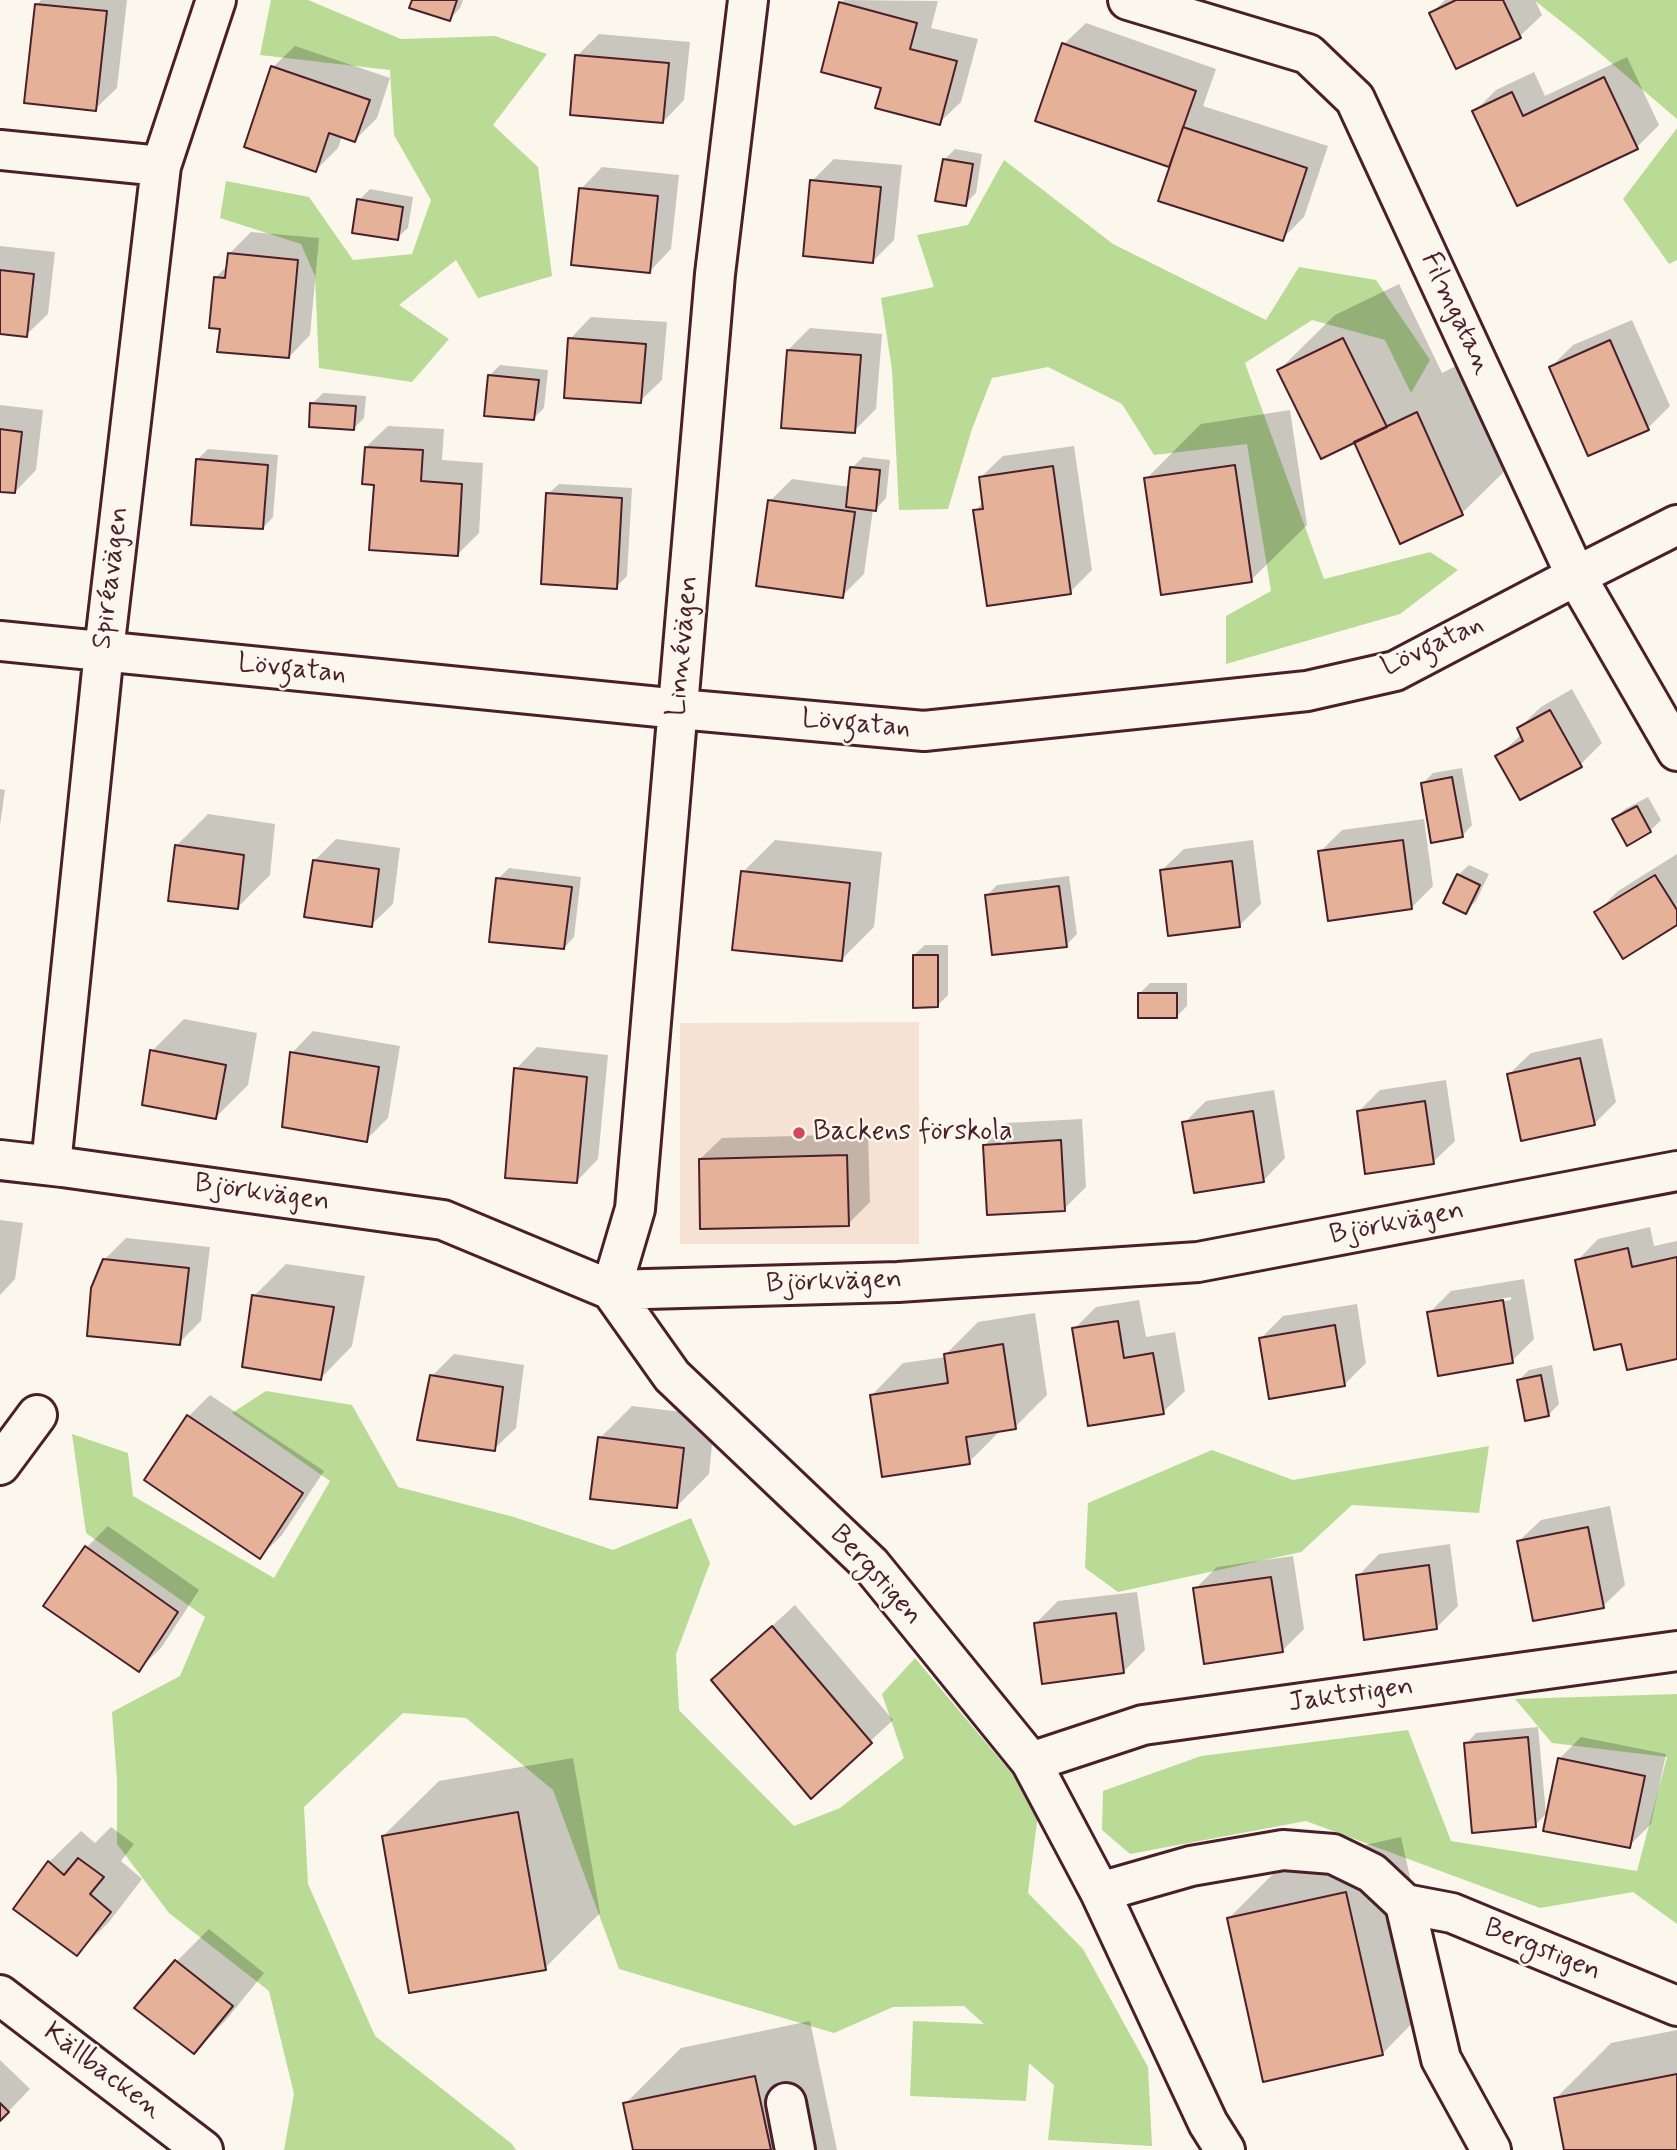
<!DOCTYPE html>
<meta charset="utf-8">
<style>
body{margin:0}
canvas{display:block;background:#fbf7ec}
</style>
<canvas width="1677" height="2150"></canvas>
<script>
const context = document.querySelector('canvas').getContext('2d');
context.lineJoin = 'round';
function fillPath(path, color) {
  context.fillStyle = color;
  context.fill(path, 'evenodd');
}
function poly(rows) {
  const path = new Path2D();
  for (const r of rows) {
    path.moveTo(r[0], r[1]);
    for (let i = 2; i < r.length; i += 2) path.lineTo(r[i], r[i + 1]);
  }
  return path;
}
function strokePath(path, color, width, dash) {
  context.strokeStyle = color;
  context.lineWidth = width;
  context.lineCap = dash ? 'butt' : 'round';
  context.setLineDash(dash || []);
  context.stroke(path);
}
function drawText(font, color, halo, rows, align = 'center') {
  context.font = font + ' Mynerve,sans-serif';
  context.lineWidth = 5;
  context.setLineDash([]);
  context.textBaseline = 'middle';
  context.strokeStyle = halo;
  context.fillStyle = color;
  for (const [text, x, y, turn = 0] of rows) {
    context.save();
    context.translate(x, y);
    context.rotate((+turn || 0) * Math.PI / 180);
    context.textAlign = isNaN(turn) ? turn : align;
    if (halo) context.strokeText(text, 0, 0);
    context.fillText(text, 0, 0);
    context.restore();
  }
}
fillPath(poly([
 [919,1022,919,1244,680,1244,680,1023]
]), '#f5e2d3');
fillPath(poly([
 [271,0,308,0,401,39,495,36,547,54,493,125,538,167,552,276,478,298,456,260,399,305,449,339,412,382,319,368,315,276,301,244,220,218,226,181,309,197,353,260,412,254,431,200,394,135,390,70,260,55],
 [1534,0,1677,0,1677,119,1582,38],
 [1677,128,1677,260,1669,264,1623,199],
 [1004,160,1113,244,1266,320,1299,267,1376,280,1430,360,1411,393,1385,340,1312,320,1245,363,1324,579,1430,552,1458,570,1400,614,1226,664,1226,616,1271,591,1247,444,1154,455,1122,404,1048,367,992,378,972,429,948,509,899,510,892,370,881,298,934,287,917,235,968,225],
 [266,1391,352,1405,398,1487,514,1517,613,1550,691,1518,710,1563,676,1654,679,1710,794,1826,840,1808,904,1758,882,1694,915,1658,1039,1806,1028,1893,1083,1949,1148,2067,1152,2146,1048,2140,1054,2085,1029,2063,1026,2101,910,2096,913,2021,984,2024,964,2006,893,2007,834,2033,619,1969,553,1790,466,1718,403,1713,304,1807,308,1884,375,2036,512,2144,516,2150,284,2150,294,2094,269,1991,169,1913,117,1844,117,1780,112,1712,180,1676,205,1617,86,1533,72,1434,128,1453,133,1496,274,1578,330,1481,232,1413],
 [1489,1446,1479,1513,1352,1505,1301,1552,1118,1592,1085,1568,1088,1503,1212,1450,1293,1480],
 [1677,1694,1677,1924,1633,1892,1540,1908,1306,1821,1130,1854,1102,1830,1103,1791,1201,1756,1408,1730,1451,1841,1637,1871,1667,1757,1552,1743,1515,1699]
]), '#badb95');
fillPath(poly([
 [41,0,127,0,117,88,95,109,37,5],
 [414,0,463,0,460,8,450,19],
 [844,0,938,1,931,28,978,39,961,102,939,123,883,86,841,3],
 [1445,0,1535,0,1542,15,1520,36,1432,13],
 [1086,23,1216,69,1203,106,1328,146,1304,217,1282,239,1171,166,1037,120,1064,44],
 [599,34,690,42,684,100,663,122,577,56],
 [295,46,390,78,377,118,355,140,342,136,338,148,316,170,273,67],
 [1627,57,1659,125,1637,147,1474,112,1496,90,1534,72,1545,96],
 [955,149,982,154,976,193,965,204,944,160],
 [834,159,902,165,894,240,872,262,812,181],
 [602,167,679,175,671,249,650,271,581,189],
 [370,189,413,197,408,228,397,238,359,200],
 [251,232,319,238,310,335,289,357,221,327,215,278,228,265,229,254],
 [0,246,55,252,48,314,26,335,0,332],
 [1399,284,1442,373,1472,358,1518,458,1462,513,1401,541,1355,440,1279,370,1335,315],
 [591,317,667,322,662,380,640,401,570,339],
 [1632,320,1670,406,1648,428,1551,367,1573,345],
 [810,328,882,334,876,409,854,431,788,350],
 [500,365,548,370,544,408,534,418,489,376],
 [323,393,366,396,364,418,354,428,312,404],
 [0,405,43,410,36,470,15,492,0,490],
 [1290,410,1307,525,1251,580,1146,479,1201,424],
 [388,426,444,429,442,460,483,463,479,533,457,555,375,483,366,447],
 [1074,446,1092,570,1070,592,975,511,984,501,981,477,1003,456],
 [208,449,278,455,273,517,263,528,197,460],
 [863,457,890,460,886,498,876,509,873,509,864,574,842,596,770,501,792,479,850,487,852,468],
 [559,484,632,488,627,576,616,587,548,494],
 [1572,689,1602,743,1580,765,1497,757,1522,734,1519,728,1541,707],
 [1462,768,1472,825,1462,836,1423,783,1433,773],
 [0,789,5,790,0,825],
 [1648,797,1661,820,1650,831,1614,819,1625,809],
 [208,814,275,824,270,875,238,907,176,846],
 [1424,819,1433,886,1411,908,1320,852,1342,830],
 [336,839,400,848,393,904,371,925,314,861],
 [775,840,882,852,874,927,842,959,743,872],
 [1253,840,1261,904,1239,926,1162,870,1184,849],
 [1677,854,1677,923,1596,913,1618,891],
 [1469,865,1489,874,1476,901,1465,912,1458,875],
 [509,868,581,877,574,937,564,948,498,879],
 [1069,876,1077,934,1066,945,987,895,997,885],
 [925,945,948,945,948,995,938,1005,914,955],
 [1150,983,1187,983,1187,1006,1176,1017,1139,994],
 [184,1019,257,1033,248,1085,216,1117,152,1051],
 [313,1031,400,1046,388,1118,366,1140,292,1053],
 [1602,1038,1616,1102,1594,1124,1509,1074,1531,1053],
 [537,1047,608,1055,598,1159,577,1181,516,1069],
 [1446,1080,1455,1141,1433,1162,1358,1112,1380,1090],
 [1274,1090,1285,1158,1264,1180,1184,1123,1206,1101],
 [1082,1119,1086,1187,1064,1209,985,1145,1006,1123],
 [868,1134,870,1202,848,1224,700,1159,722,1138],
 [0,1220,23,1223,15,1279,0,1295],
 [1650,1227,1654,1246,1677,1241,1677,1357,1623,1342,1577,1261,1598,1239],
 [126,1238,210,1247,201,1321,179,1343,104,1260],
 [286,1264,365,1276,352,1346,320,1379,254,1296],
 [1524,1279,1534,1339,1512,1361,1429,1313,1451,1291],
 [1511,1297,1511,1300,1452,1310,1452,1307],
 [1139,1300,1146,1337,1175,1332,1185,1391,1163,1412,1074,1329,1096,1307],
 [1357,1304,1366,1363,1344,1385,1261,1338,1283,1316],
 [1035,1313,1047,1395,1015,1427,1001,1430,969,1462,871,1396,903,1363,946,1357,946,1354,978,1322],
 [454,1354,524,1365,516,1428,494,1449,432,1376],
 [1552,1365,1559,1404,1549,1414,1519,1380,1529,1370],
 [210,1395,324,1471,282,1535,260,1557,189,1416],
 [632,1406,715,1416,709,1474,677,1506,600,1438],
 [1610,1506,1625,1585,1603,1606,1519,1541,1541,1520],
 [108,1526,199,1590,161,1648,139,1669,86,1548],
 [1450,1544,1458,1606,1436,1628,1358,1576,1379,1554],
 [1293,1556,1304,1629,1282,1651,1195,1589,1217,1567],
 [1137,1592,1145,1650,1123,1672,1036,1623,1058,1601],
 [795,1605,893,1720,811,1796,736,1659],
 [1538,1727,1546,1814,1535,1825,1466,1744,1476,1733],
 [1581,1737,1666,1754,1651,1824,1629,1846,1559,1759],
 [573,1758,600,1913,545,1968,383,1836,439,1781],
 [111,1827,134,1844,121,1861,142,1879,109,1922,77,1954,49,1862,81,1831,95,1843],
 [1401,1837,1437,1998,1382,2054,1229,1918,1284,1863],
 [209,1929,264,1973,226,2020,194,2052,136,2008,177,1961],
 [810,2021,837,2150,635,2150,625,2104,681,2048],
 [1677,2030,1677,2150,1566,2150,1556,2098,1611,2043],
 [0,2060,30,2089,0,2120]
]), '#0003');
const building = poly([
 [412,0,457,0,450,21,409,8,412,0],
 [1456,0,1503,0,1521,38,1456,69,1429,13,1456,0],
 [839,2,917,23,910,49,957,61,940,125,875,108,881,88,821,72,839,2],
 [35,4,107,11,96,111,24,103,35,4],
 [1062,43,1196,91,1169,167,1035,121,1062,43],
 [575,55,669,63,663,123,570,115,575,55],
 [271,66,370,100,355,142,329,133,316,172,244,147,271,66],
 [1604,77,1638,149,1517,206,1472,111,1512,92,1523,116,1604,77],
 [1183,127,1307,168,1283,241,1158,201,1183,127],
 [943,159,973,164,966,206,935,201,943,159],
 [810,180,881,187,873,263,803,256,810,180],
 [579,188,658,196,650,273,571,265,579,188],
 [357,199,403,207,398,240,352,233,357,199],
 [228,253,298,260,289,358,217,352,220,329,209,328,214,277,225,278,228,253],
 [0,270,34,274,27,337,0,334,0,270],
 [568,338,646,344,641,403,564,398,568,338],
 [1343,338,1387,427,1321,459,1277,370,1343,338],
 [1610,340,1649,430,1588,456,1549,367,1610,340],
 [787,350,861,355,855,433,781,428,787,350],
 [488,375,539,380,534,420,484,416,488,375],
 [310,403,356,406,354,430,309,427,310,403],
 [1417,412,1463,515,1400,544,1354,442,1417,412],
 [0,429,22,432,15,493,0,492,0,429],
 [365,447,423,450,421,481,462,484,458,556,369,550,374,485,362,484,365,447],
 [196,459,268,465,263,529,191,525,196,459],
 [1235,465,1252,582,1161,595,1144,478,1235,465],
 [1053,466,1071,594,987,606,973,510,983,509,979,477,1053,466],
 [850,467,880,470,876,511,846,507,850,467],
 [546,493,622,498,617,589,541,584,546,493],
 [768,500,855,512,843,598,756,586,768,500],
 [1550,710,1582,767,1520,800,1495,756,1523,741,1517,728,1550,710],
 [1452,777,1463,837,1431,843,1421,783,1452,777],
 [1637,806,1651,832,1627,846,1612,819,1637,806],
 [1403,840,1412,909,1328,921,1318,851,1403,840],
 [175,845,244,855,238,909,168,901,175,845],
 [313,860,379,869,372,927,304,917,313,860],
 [1232,861,1240,927,1168,936,1160,870,1232,861],
 [741,871,850,883,842,961,732,950,741,871],
 [1457,874,1480,885,1466,914,1443,903,1457,874],
 [1655,875,1677,910,1677,925,1623,959,1594,912,1655,875],
 [496,878,572,887,564,949,489,942,496,878],
 [1059,886,1067,947,992,955,985,895,1059,886],
 [913,955,938,955,938,1007,913,1008,913,955],
 [1138,993,1177,993,1177,1018,1138,1018,1138,993],
 [150,1050,226,1065,216,1119,142,1105,150,1050],
 [290,1052,379,1067,367,1142,282,1127,290,1052],
 [1580,1058,1595,1125,1521,1141,1507,1074,1580,1058],
 [514,1068,587,1077,577,1183,505,1178,514,1068],
 [1425,1101,1434,1164,1365,1174,1357,1111,1425,1101],
 [1253,1111,1264,1182,1194,1193,1182,1122,1253,1111],
 [1061,1140,1065,1211,987,1215,983,1145,1061,1140],
 [847,1155,849,1226,700,1229,699,1159,847,1155],
 [1628,1248,1632,1267,1677,1257,1677,1359,1627,1370,1621,1344,1594,1350,1575,1260,1628,1248],
 [103,1259,189,1268,180,1345,87,1336,91,1288,103,1259],
 [252,1295,334,1307,321,1380,242,1367,252,1295],
 [1503,1300,1513,1363,1438,1376,1427,1312,1503,1300],
 [1118,1321,1124,1358,1153,1353,1164,1414,1088,1426,1072,1328,1118,1321],
 [1335,1325,1345,1386,1269,1399,1259,1338,1335,1325],
 [1003,1344,1016,1429,966,1437,970,1464,882,1477,870,1395,948,1383,944,1354,1003,1344],
 [430,1375,503,1387,495,1451,417,1440,430,1375],
 [1541,1375,1549,1416,1525,1421,1517,1380,1541,1375],
 [187,1415,303,1493,260,1559,144,1480,187,1415],
 [598,1437,684,1448,677,1508,590,1499,598,1437],
 [1588,1527,1604,1608,1533,1621,1517,1541,1588,1527],
 [85,1546,178,1612,139,1672,43,1606,85,1546],
 [1429,1565,1437,1629,1364,1640,1356,1575,1429,1565],
 [1271,1577,1283,1652,1204,1664,1193,1588,1271,1577],
 [1116,1613,1124,1673,1042,1684,1034,1623,1116,1613],
 [772,1626,872,1743,811,1799,711,1680,772,1626],
 [1528,1737,1536,1827,1472,1833,1464,1743,1528,1737],
 [1558,1758,1645,1776,1630,1848,1543,1831,1558,1758],
 [518,1812,546,1970,409,1993,382,1836,518,1812],
 [78,1858,104,1877,90,1894,111,1912,77,1956,13,1909,48,1861,64,1875,78,1858],
 [1346,1892,1383,2055,1263,2082,1227,1918,1346,1892],
 [175,1960,233,2006,194,2054,134,2008,175,1960],
 [1677,2074,1677,2150,1564,2150,1554,2098,1677,2074],
 [755,2076,771,2150,633,2150,623,2103,755,2076],
 [0,2103,9,2112,0,2121,0,2103]
]);
fillPath(building, '#e6b199');
strokePath(building, '#4a1f2b', 2);
const street = poly([
 [1128,0,1308,54,1355,99,1576,576,1677,751],
 [0,150,161,166],
 [0,641,679,709,924,731,1307,691,1395,671,1576,576,1677,525],
 [0,1160,62,1167,443,1220,611,1290,898,1282,1198,1262,1677,1171],
 [51,1165,104,651,161,166,216,0],
 [611,1290,635,1209,715,274,748,0],
 [611,1290,672,1376,871,1565,1031,1762,1100,1892,1208,2123,1225,2150],
 [0,1465,37,1415],
 [1031,1762,1143,1725,1677,1651],
 [1100,1892,1191,1866,1283,1850,1333,1854,1372,1873,1405,1904,1441,2059,1491,2150],
 [1405,1904,1452,1913,1677,2006],
 [0,1995,203,2150],
 [786,2103,795,2150]
]);
strokePath(street, '#4a1f2b', 44);
strokePath(street, '#fbf7ec', 38);
for (const [x, y, r, color] of [
 [799,1133,7,"#d1495b"]
]) {
  const dot = new Path2D();
  dot.arc(x, y, r, 0, 2 * Math.PI);
  context.fillStyle = color;
  context.fill(dot);
  strokePath(dot, '#fbf7ec', 2.5);
}
drawText('28px', '#4a1f2b', '#fbf7ec', [
 ["Filmgatan",1455,314,65],
 ["Spiréavägen",112,578,-83],
 ["Linnévägen",684,646,-85],
 ["Lövgatan",1433,647,-25],
 ["Lövgatan",292,670,6],
 ["Lövgatan",856,725,5],
 ["Björkvägen",262,1194,8],
 ["Björkvägen",1397,1224,-11],
 ["Björkvägen",834,1283,-2],
 ["Bergstigen",875,1576,48],
 ["Jaktstigen",1351,1696,-8],
 ["Bergstigen",1542,1951,22],
 ["Källbacken",102,2072,37]
]);
drawText('28px', '#4a1f2b', '#fbf7ec', [
 ["Backens förskola",813,1133]
], 'left');
</script>
